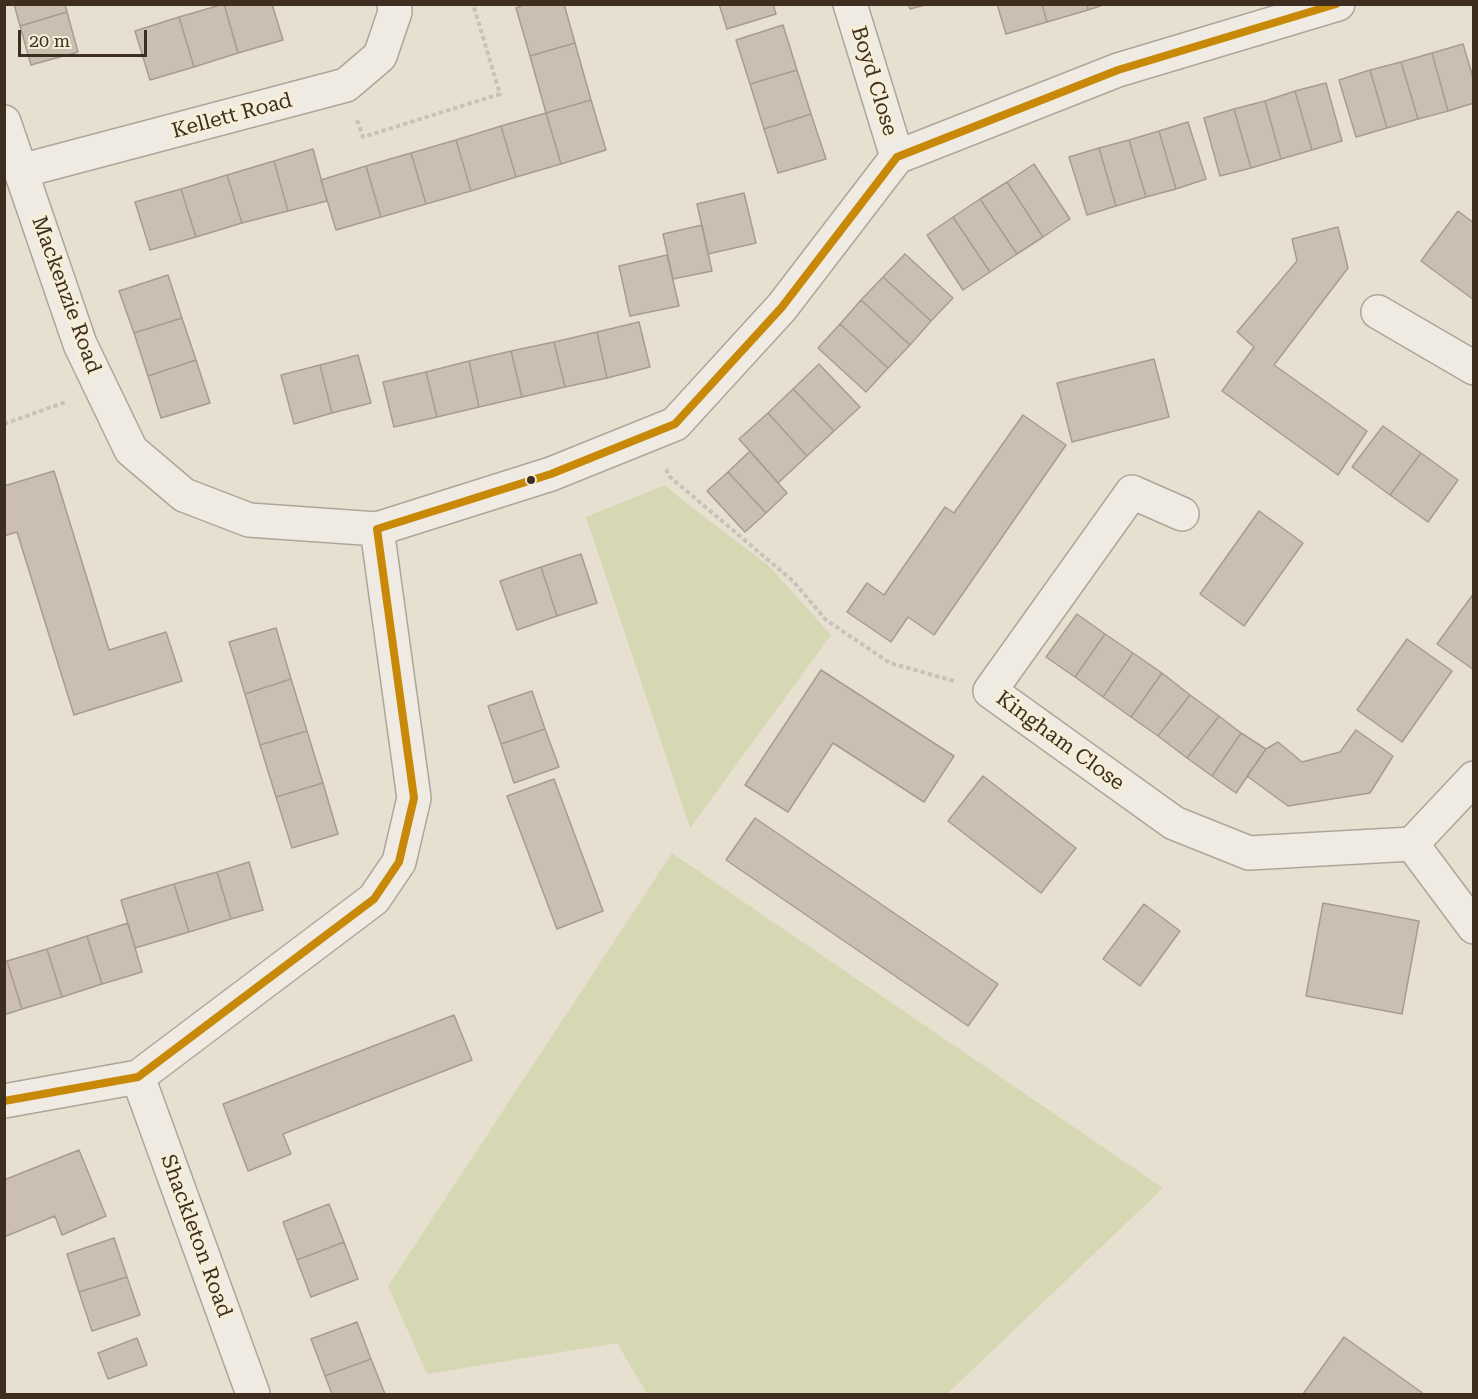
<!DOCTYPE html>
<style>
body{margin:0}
#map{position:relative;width:1478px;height:1399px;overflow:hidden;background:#e7e0d1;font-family:"Roboto Serif",serif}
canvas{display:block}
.frame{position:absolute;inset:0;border:6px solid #3d2e20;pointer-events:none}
.scale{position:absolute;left:18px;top:30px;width:129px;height:27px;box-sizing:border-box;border:3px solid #3d2e20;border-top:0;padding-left:8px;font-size:18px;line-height:21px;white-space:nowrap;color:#3d2e20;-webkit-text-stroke:4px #f7eed8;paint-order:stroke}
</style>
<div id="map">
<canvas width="1478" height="1399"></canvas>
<div class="frame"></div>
<div class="scale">20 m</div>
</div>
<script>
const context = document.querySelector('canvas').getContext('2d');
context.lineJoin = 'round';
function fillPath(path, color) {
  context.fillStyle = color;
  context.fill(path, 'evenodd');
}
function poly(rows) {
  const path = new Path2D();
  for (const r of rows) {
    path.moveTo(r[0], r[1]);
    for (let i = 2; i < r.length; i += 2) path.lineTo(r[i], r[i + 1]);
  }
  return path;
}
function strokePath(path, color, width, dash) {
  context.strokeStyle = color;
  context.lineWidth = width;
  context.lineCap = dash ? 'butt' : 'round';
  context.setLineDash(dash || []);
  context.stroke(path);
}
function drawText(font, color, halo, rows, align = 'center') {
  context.font = font + ' "Roboto Serif",serif';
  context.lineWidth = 6;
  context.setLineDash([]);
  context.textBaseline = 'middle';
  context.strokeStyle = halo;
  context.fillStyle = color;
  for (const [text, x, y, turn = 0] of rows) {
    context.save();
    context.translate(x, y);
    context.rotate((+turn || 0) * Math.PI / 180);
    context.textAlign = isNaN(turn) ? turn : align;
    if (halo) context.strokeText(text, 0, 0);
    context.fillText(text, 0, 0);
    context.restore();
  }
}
fillPath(poly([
 [665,485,681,499,769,566,831,635,690,828,586,517],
 [672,853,1163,1188,947,1394,647,1394,617,1343,427,1374,388,1286]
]), '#d6d7b3');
const building = poly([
 [14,4,65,4,67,12,20,26,14,4],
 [224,4,238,53,194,67,179,17,224,4],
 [224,4,272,4,283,40,238,53,224,4],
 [527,4,564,4,575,43,530,56,516,8,527,4],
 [719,4,773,4,776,14,727,29,719,4],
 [908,4,929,4,910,9,908,4],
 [997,4,1042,4,1047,22,1006,34,997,4],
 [1042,4,1087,4,1088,10,1047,22,1042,4],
 [1087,4,1106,4,1088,10,1087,4],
 [67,12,78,52,31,65,20,26,67,12],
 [179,17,194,67,150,80,135,31,179,17],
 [783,25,797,70,750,84,736,40,783,25],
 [575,43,591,100,546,113,530,56,575,43],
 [1463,44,1474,81,1474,103,1448,111,1432,53,1463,44],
 [1432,53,1448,111,1418,119,1401,62,1432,53],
 [1401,62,1418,119,1387,128,1370,70,1401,62],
 [797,70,811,114,764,129,750,84,797,70],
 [1370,70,1387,128,1356,137,1339,80,1370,70],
 [1326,83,1342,141,1312,150,1295,91,1326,83],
 [1295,91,1312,150,1281,159,1265,101,1295,91],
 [591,100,606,150,561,164,546,113,591,100],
 [1265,101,1281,159,1251,168,1234,109,1265,101],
 [1234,109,1251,168,1220,176,1204,118,1234,109],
 [546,113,561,164,516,177,501,126,546,113],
 [811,114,826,159,778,173,764,129,811,114],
 [1188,122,1206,179,1176,189,1159,131,1188,122],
 [501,126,516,177,471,191,456,140,501,126],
 [1159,131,1176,189,1146,197,1129,140,1159,131],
 [456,140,471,191,426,204,411,153,456,140],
 [1129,140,1146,197,1116,206,1099,148,1129,140],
 [1099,148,1116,206,1087,215,1069,157,1099,148],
 [313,149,327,201,288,211,274,161,313,149],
 [411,153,426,204,381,217,366,166,411,153],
 [274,161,288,211,242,223,227,175,274,161],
 [1034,164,1070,219,1043,237,1007,182,1034,164],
 [366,166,381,217,336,230,321,180,366,166],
 [227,175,242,223,196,237,181,189,227,175],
 [1007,182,1043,237,1017,254,980,199,1007,182],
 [181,189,196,237,150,250,135,202,181,189],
 [744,193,756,243,708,254,697,204,744,193],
 [980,199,1017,254,990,272,953,217,980,199],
 [1458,211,1474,223,1474,300,1421,261,1458,211],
 [953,217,990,272,963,290,927,235,953,217],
 [702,225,712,271,673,279,663,234,702,225],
 [1338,227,1348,268,1274,365,1367,431,1338,475,1222,391,1254,347,1237,332,1297,261,1292,239,1338,227],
 [905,254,953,298,931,321,883,277,905,254],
 [667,255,679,306,630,316,619,266,667,255],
 [168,275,182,318,134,333,119,291,168,275],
 [883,277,931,321,910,345,861,300,883,277],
 [861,300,910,345,888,368,840,324,861,300],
 [182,318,196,360,148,376,134,333,182,318],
 [639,322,650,367,607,378,597,332,639,322],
 [840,324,888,368,866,392,818,348,840,324],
 [597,332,607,378,565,387,554,342,597,332],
 [554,342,565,387,522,397,511,351,554,342],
 [511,351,522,397,479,407,469,361,511,351],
 [358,355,371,403,332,413,320,365,358,355],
 [1154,359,1169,417,1072,442,1057,383,1154,359],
 [196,360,210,403,161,418,148,376,196,360],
 [469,361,479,407,437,417,426,372,469,361],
 [819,364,860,407,834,431,793,389,819,364],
 [320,365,332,413,294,424,281,375,320,365],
 [426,372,437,417,394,427,383,382,426,372],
 [793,389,834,431,807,456,768,413,793,389],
 [768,413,807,456,778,483,739,439,768,413],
 [1023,415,1066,445,934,635,908,617,891,642,847,612,867,583,884,595,945,507,954,513,1023,415],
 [1383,426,1421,453,1390,495,1352,467,1383,426],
 [750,451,787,493,766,513,728,472,750,451],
 [1421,453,1458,480,1428,522,1390,495,1421,453],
 [54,471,109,650,166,632,182,681,74,715,17,532,4,536,4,486,54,471],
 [728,472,766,513,745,532,707,491,728,472],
 [1259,511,1303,543,1244,626,1200,594,1259,511],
 [581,554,597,603,557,616,541,567,581,554],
 [541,567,557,616,517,630,500,581,541,567],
 [1474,593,1474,670,1437,644,1474,593],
 [1077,614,1105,634,1075,677,1046,657,1077,614],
 [276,628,291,679,245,694,229,642,276,628],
 [1105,634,1133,653,1103,697,1075,677,1105,634],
 [1407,639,1452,671,1402,742,1357,710,1407,639],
 [1133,653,1162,673,1131,717,1103,697,1133,653],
 [821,670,954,756,924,802,833,743,788,812,745,785,821,670],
 [1162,673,1190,695,1158,736,1131,717,1162,673],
 [291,679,307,731,260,745,245,694,291,679],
 [532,691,545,729,501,744,488,706,532,691],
 [1190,695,1219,716,1187,758,1158,736,1190,695],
 [1219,716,1241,733,1212,776,1187,758,1219,716],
 [545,729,559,767,514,783,501,744,545,729],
 [1356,730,1393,756,1370,793,1288,806,1247,776,1266,749,1278,742,1302,762,1340,752,1356,730],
 [307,731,323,783,276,797,260,745,307,731],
 [1241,733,1266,749,1236,793,1212,776,1241,733],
 [983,776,1076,848,1041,893,948,821,983,776],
 [554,779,603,911,557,929,507,796,554,779],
 [323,783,338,834,292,848,276,797,323,783],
 [755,818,998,984,968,1026,726,860,755,818],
 [249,862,263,910,231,919,217,872,249,862],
 [217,872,231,919,189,932,174,884,217,872],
 [174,884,189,932,135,948,121,900,174,884],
 [1323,903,1419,921,1402,1014,1306,996,1323,903],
 [1144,904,1180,931,1140,986,1103,959,1144,904],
 [128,923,142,972,102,984,87,936,128,923],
 [87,936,102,984,62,997,47,949,87,936],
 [47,949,62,997,22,1009,7,961,47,949],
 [7,961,22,1009,4,1015,4,962,7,961],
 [454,1015,472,1060,283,1134,291,1154,248,1171,223,1104,454,1015],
 [79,1150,106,1216,62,1235,55,1216,4,1237,4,1180,79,1150],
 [329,1204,344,1242,297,1260,283,1222,329,1204],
 [114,1238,127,1277,79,1292,67,1254,114,1238],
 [344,1242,358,1279,311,1297,297,1260,344,1242],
 [127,1277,140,1315,92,1331,79,1292,127,1277],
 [357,1322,371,1359,325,1376,311,1339,357,1322],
 [1344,1337,1424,1394,1303,1394,1344,1337],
 [137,1338,147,1365,108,1379,98,1353,137,1338],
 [371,1359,385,1394,332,1394,325,1376,371,1359]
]);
fillPath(building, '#cbbfb2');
strokePath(building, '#a89c90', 1.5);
const street = poly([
 [850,4,897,157],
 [4,122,80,344,131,450,184,495,249,520,377,529,551,474,675,424,782,307,897,157,1118,70,1338,4],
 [21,171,346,85,380,56,395,12,394,4],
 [1378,312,1474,368],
 [1182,514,1132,492,990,691,1174,823,1249,853,1412,844,1474,778],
 [1412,844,1474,927],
 [138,1077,253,1394],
 [4,1101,138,1077,374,899,399,862,414,798,377,529]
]);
strokePath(street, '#ada599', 36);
strokePath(poly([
 [357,120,363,137,500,94,473,4],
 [4,424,66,402],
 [666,469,670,477,793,581,826,620,890,663,954,681]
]), '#c8c2b9', 4, [4.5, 3]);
strokePath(street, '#efebe3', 33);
strokePath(poly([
 [4,1101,138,1077,374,899,399,862,414,798,377,529,551,474,675,424,782,307,897,157,1118,70,1336,4]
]), '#c88808', 8);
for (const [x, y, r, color] of [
 [531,480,5,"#3d2e20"]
]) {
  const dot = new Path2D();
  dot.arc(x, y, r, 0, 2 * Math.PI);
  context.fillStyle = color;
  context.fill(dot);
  strokePath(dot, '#f7eed8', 2);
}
drawText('21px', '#3d2e20', '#f7eed8', [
 ["Boyd Close",874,81,73],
 ["Kellett Road",232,116,-15],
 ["Mackenzie Road",66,295,70],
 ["Kingham Close",1060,741,36],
 ["Shackleton Road",196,1236,70]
]);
</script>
